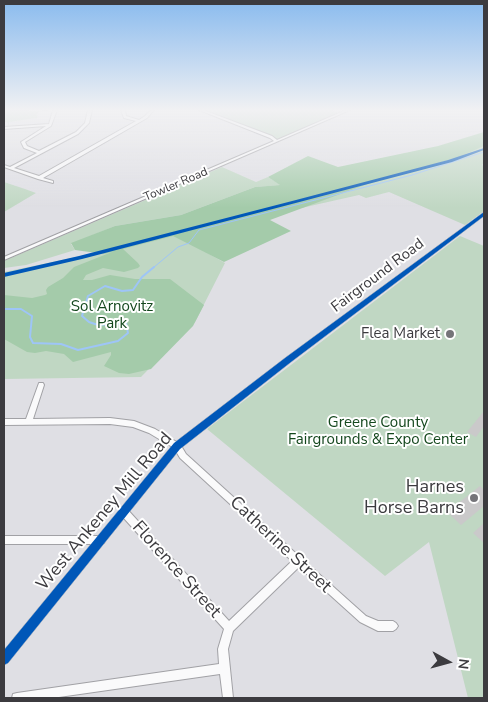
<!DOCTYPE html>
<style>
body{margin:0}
#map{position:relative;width:488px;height:702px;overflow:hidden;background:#dfdfe4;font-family:"Nunito Sans",sans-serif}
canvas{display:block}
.frame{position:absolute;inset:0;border:5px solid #3c3b3f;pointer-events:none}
.north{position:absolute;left:423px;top:637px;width:50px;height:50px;-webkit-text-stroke:4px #fff;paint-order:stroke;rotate:97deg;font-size:14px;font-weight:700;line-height:20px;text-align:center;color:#3c3b3f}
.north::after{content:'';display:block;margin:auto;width:18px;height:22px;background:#3c3b3f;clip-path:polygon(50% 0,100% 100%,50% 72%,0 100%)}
</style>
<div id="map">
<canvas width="488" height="702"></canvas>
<div class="frame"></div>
<div class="north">N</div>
</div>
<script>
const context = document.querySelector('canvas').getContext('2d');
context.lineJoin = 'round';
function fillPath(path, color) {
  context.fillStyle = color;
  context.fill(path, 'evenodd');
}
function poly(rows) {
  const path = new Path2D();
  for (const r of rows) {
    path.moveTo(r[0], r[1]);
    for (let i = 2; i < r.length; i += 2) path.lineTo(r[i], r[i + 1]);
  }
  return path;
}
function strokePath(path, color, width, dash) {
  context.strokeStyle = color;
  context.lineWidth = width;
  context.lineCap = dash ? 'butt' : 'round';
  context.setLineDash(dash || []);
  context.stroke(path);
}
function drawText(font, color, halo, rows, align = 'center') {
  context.font = font + ' "Nunito Sans",sans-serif';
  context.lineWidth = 4;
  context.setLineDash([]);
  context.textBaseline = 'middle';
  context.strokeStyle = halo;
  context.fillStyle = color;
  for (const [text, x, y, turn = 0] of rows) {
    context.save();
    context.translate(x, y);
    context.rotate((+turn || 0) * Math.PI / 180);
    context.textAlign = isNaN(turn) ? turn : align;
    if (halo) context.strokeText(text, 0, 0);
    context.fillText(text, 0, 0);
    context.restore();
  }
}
fillPath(poly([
 [4,110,38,111,52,110,38,112,37,118,9,122,9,126,7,122,4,122],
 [201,110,331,110,340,114,275,140],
 [484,146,484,163,482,165,484,166,484,211,465,225,389,192,366,198,359,195,177,236,225,263,195,322,141,377,4,379,4,272,86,255,344,188,448,160],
 [222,167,256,182,268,177,281,185,255,187,181,215,115,226,71,244,75,250,26,265,4,268,4,261],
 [4,182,25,189,36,193,4,212],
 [460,236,484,246,484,698,468,698,429,542,385,576,207,429]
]), '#c0d7c3');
fillPath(poly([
 [484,132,484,146,459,157,373,182,270,220,291,231,224,262,173,236,123,249,138,263,140,266,138,268,124,272,103,268,86,275,83,280,92,280,110,275,135,279,170,279,204,305,193,326,151,369,129,374,119,373,104,366,111,355,111,352,73,362,64,354,46,351,35,353,27,352,4,339,4,295,32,298,45,295,47,294,46,290,48,287,63,278,74,267,112,252,104,254,75,250,71,243,115,226,181,215,255,187,280,185,268,177,308,156,338,167,438,146]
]), '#a4cbaa');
strokePath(poly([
 [153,268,178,247,189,243,199,230,412,175,484,152]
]), '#9ec5f7', 1);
strokePath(poly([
 [4,309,21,309,32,316,30,337,33,343,61,344,78,350,118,341,128,333,126,323,98,325,89,322,82,316,88,296,105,286,122,291,133,290,142,277,154,267]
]), '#9ec5f7', 2);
fillPath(poly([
 [484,411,484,426,476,437,467,432],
 [480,486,484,490,484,506,461,525,447,512],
 [484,523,484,543,473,533]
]), '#cac9ca');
const minor = poly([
 [53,110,57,110,51,126,25,142,27,146,39,151,76,132,85,123,88,110,92,110,89,123,78,134,14,168,39,176,136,121,124,118,121,110,125,110,126,116,139,120,145,116,151,110,154,110,147,118,43,178,53,181,53,183,38,179,4,167,4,165,10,167,37,153,24,148,21,142,46,126,4,129,4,127,49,124,53,110],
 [199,110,203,110,272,136,277,140,346,110,350,110,4,260,4,257,274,141,270,138,199,110],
 [39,383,43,383,44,385,33,419,110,418,134,421,155,429,180,444,186,454,262,523,366,616,378,621,393,621,396,623,398,626,396,629,393,631,378,631,360,622,299,567,233,631,228,649,233,698,223,698,220,674,52,698,12,698,13,694,17,693,219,664,218,649,224,629,121,515,120,512,121,509,124,508,127,509,229,621,292,561,180,458,174,448,149,433,133,427,110,424,4,425,4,419,26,419,39,383],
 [4,536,101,536,104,537,105,540,104,543,101,544,4,544,4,536]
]);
const tertiary = poly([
 [484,212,484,216,291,362,180,449,8,663,4,665,4,650,174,443,285,358,484,212]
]);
strokePath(minor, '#a1a1a5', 2);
strokePath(tertiary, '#a1a1a5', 1);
fillPath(minor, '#fafafb');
fillPath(tertiary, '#fafafb');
fillPath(poly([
 [484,148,484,150,452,162,82,259,4,277,4,273,79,256,296,200,448,160,484,148],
 [484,212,484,216,291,362,180,449,8,663,4,665,4,650,174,443,285,358,484,212]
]), '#0057b8');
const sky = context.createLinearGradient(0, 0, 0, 208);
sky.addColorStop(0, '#8abbee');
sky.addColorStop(0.53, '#f1f1f3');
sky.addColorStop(1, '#f1f1f300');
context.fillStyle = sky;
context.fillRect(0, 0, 488, 208);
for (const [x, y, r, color] of [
 [450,334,5,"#757479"],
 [474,498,5,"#757479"]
]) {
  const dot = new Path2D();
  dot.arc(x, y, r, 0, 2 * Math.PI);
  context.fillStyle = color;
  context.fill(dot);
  strokePath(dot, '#fff', 2);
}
drawText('12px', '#3c3b3f', '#fff', [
 ["Towler Road",176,185,-23]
]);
drawText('15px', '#3c3b3f', '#fff', [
 ["Fairground Road",378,276,-37]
]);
drawText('15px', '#14471d', '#fff', [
 ["Sol Arnovitz",112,307],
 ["Park",112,324],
 ["Greene County",378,423],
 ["Fairgrounds & Expo Center",378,440]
]);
drawText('15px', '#3c3b3f', '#fff', [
 ["Flea Market",440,334]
], 'right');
drawText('18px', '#3c3b3f', '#fff', [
 ["Harnes",464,488],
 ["Horse Barns",464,509]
], 'right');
drawText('18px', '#3c3b3f', '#fff', [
 ["West Ankeney Mill Road",105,512,-50],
 ["Catherine Street",280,545,43],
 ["Florence Street",176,570,48]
]);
</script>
